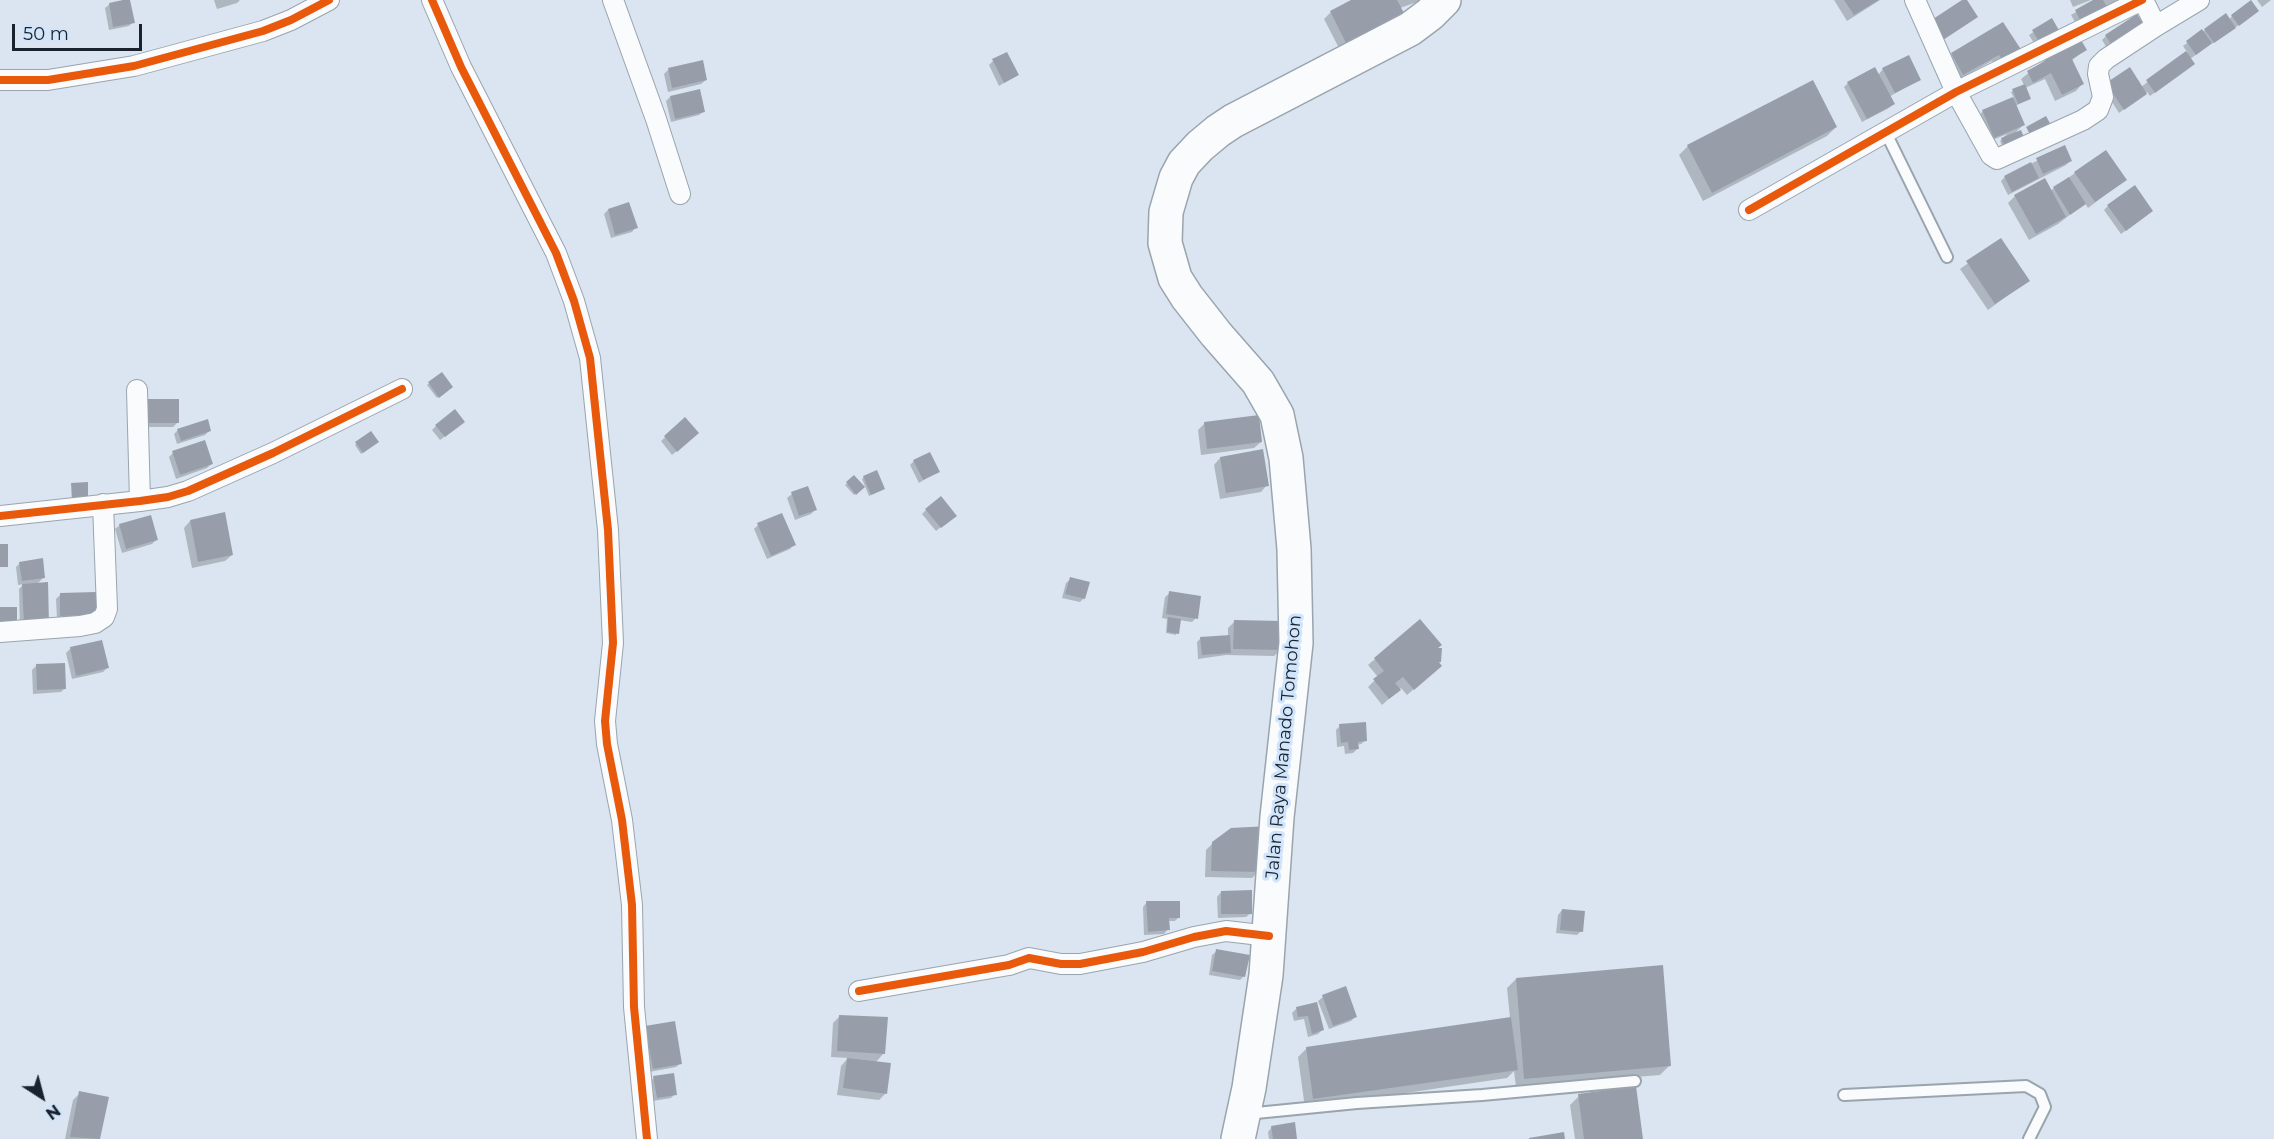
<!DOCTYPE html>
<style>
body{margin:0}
#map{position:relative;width:2274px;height:1139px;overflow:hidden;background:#dae5f1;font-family:Montserrat,sans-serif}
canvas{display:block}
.north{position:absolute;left:12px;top:1067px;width:60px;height:60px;-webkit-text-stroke:4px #d0e5fb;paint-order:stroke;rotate:144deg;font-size:16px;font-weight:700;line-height:24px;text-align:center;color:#1a232d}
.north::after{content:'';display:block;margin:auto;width:21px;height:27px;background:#1a232d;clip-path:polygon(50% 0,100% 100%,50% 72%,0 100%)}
.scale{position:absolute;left:12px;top:24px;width:130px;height:27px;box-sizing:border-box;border:3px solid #1a232d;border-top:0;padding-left:8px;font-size:18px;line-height:21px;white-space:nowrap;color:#1a232d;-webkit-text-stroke:4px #d0e5fb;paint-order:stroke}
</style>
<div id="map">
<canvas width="2274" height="1139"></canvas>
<div class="north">N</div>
<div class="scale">50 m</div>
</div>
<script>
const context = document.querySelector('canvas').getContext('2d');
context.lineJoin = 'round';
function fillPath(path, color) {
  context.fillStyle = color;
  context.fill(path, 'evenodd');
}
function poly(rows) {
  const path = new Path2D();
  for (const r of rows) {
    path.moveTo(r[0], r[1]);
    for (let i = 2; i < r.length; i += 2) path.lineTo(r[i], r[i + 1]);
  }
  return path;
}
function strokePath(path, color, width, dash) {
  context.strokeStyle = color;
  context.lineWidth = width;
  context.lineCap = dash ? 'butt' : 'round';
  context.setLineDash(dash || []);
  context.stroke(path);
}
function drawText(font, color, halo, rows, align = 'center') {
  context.font = font + ' Montserrat,sans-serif';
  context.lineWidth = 6;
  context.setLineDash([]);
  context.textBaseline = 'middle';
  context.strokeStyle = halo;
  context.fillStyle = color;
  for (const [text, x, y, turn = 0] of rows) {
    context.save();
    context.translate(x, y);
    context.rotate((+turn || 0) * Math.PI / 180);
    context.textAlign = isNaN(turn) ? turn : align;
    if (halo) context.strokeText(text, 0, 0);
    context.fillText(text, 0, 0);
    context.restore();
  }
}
fillPath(poly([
 [214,0,240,0,237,3,217,9],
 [1354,0,1423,0,1400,8,1340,50,1324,19,1331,12],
 [1834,0,1880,0,1847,21],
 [2070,0,2091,0,2073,7],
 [2092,0,2132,0,2079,29,2071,15,2093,2],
 [2257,0,2271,0,2262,7],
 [110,4,133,22,129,26,109,30,105,8],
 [2253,15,2190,59,2189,68,2150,96,2147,92,2119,113,2103,88,2141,87,2187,52,2183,46,2205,30,2229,20,2232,16],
 [2052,20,2037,48,2029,35],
 [2145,28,2110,53,2102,40,2106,36],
 [2085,50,2071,61,2082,84,2076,91,2055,101,2045,79,2025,88,2028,100,2015,106,2023,125,2014,134,2004,150,2000,141,2007,134,1990,141,1979,116,1983,111,2014,98,2011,92,2024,85,2021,79,2045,60],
 [2020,51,1997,68,1992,61,1956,81,1945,60,1952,54],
 [993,61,1017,75,999,86,989,65],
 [1883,69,1920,79,1889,97,1893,104,1889,108,1862,122,1844,87,1848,83,1878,75],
 [668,70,706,80,701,84,668,92,664,74],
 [670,97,704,111,699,115,671,122,666,101],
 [1836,127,1827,136,1703,201,1679,155,1688,146],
 [2064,147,2070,161,2066,165,2008,195,2001,181,2005,177],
 [2075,173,2125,180,2088,208,2085,203,2058,224,2029,240,2008,203,2015,196,2050,191],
 [2108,206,2147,215,2121,234,2104,210],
 [608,210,636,227,632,232,611,238,604,214],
 [2001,240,2028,280,1988,310,1960,269],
 [441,374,451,387,437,398,427,385],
 [139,405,177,423,173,427,138,427],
 [685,419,693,437,672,455,661,441],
 [1205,423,1261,442,1254,448,1201,455,1198,430],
 [436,426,459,426,440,440,432,430],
 [178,430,210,430,205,435,177,444,174,434],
 [375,443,361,454,355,445,356,444],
 [173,453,211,464,207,468,176,479,169,457],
 [1220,458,1267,485,1261,492,1220,499,1214,465],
 [914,461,938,471,919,483,910,465],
 [854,477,863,487,854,495,845,485],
 [864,477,882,490,869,496,862,479],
 [792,494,815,510,811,514,795,520,787,498],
 [926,510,951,519,936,531,922,514],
 [190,521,232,555,225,561,192,568,184,528],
 [120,525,156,540,152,544,122,553,115,529],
 [758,525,794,545,790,549,767,559,754,529],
 [20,563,44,577,37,584,44,628,20,629,19,589,24,584,18,585,16,567],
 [1071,579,1084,598,1080,602,1062,598,1066,583],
 [1170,593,1196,618,1192,622,1179,620,1176,635,1166,633,1167,619,1162,618,1165,597],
 [60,595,95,614,57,619,56,599],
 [1420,621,1435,649,1438,663,1434,672,1407,695,1401,688,1382,705,1368,687,1378,677,1368,665],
 [1234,622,1281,650,1274,656,1226,655,1198,659,1197,642,1201,638,1228,636,1228,628],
 [101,641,107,668,103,672,72,679,66,653,70,649],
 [36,666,65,688,61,692,33,694,32,670],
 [1340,726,1366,740,1361,744,1357,745,1358,748,1353,753,1345,754,1344,746,1337,747,1336,730],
 [1213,843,1258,872,1252,878,1205,877,1206,850],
 [1221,892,1251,913,1246,917,1218,918,1217,897],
 [1147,902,1179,917,1175,921,1168,921,1168,929,1164,934,1144,935,1143,907],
 [1562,910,1581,931,1577,935,1556,933,1558,915],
 [1217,951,1244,976,1240,980,1209,975,1212,955],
 [1516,979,1669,1066,1660,1075,1516,1087,1514,1071,1507,1078,1305,1108,1298,1057,1307,1048,1510,1018,1507,988],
 [1323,997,1355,1017,1351,1021,1329,1029,1318,1001],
 [1315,1004,1322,1030,1318,1034,1308,1037,1304,1019,1294,1021,1292,1013,1297,1008],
 [840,1016,884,1053,875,1063,885,1094,879,1100,837,1095,841,1066,848,1058,831,1057,833,1023],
 [674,1022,681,1063,676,1067,649,1072,642,1031],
 [654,1078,675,1094,671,1098,653,1101,650,1082],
 [80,1093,107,1098,99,1139,65,1139,73,1100],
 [1579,1096,1642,1139,1575,1139,1570,1105],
 [1272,1127,1296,1139,1269,1139,1268,1132]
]), '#0003');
fillPath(poly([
 [123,0,130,0,135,23,113,27,109,3],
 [1351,0,1397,0,1405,15,1347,45,1330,11],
 [1844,0,1879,0,1854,15],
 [1962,0,1967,0,1978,17,1943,40,1930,21],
 [2093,0,2103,0,2110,13,2083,26,2075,10],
 [2251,0,2259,11,2239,26,2231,15],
 [2226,13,2236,28,2214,43,2204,29],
 [2137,14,2147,29,2115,50,2105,35],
 [2052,18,2061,34,2041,45,2032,30],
 [2003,22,2022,51,2004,63,1999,55,1963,75,1951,53],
 [2202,29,2212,43,2196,55,2186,41],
 [2078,35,2087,50,2072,59,2084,84,2062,95,2051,73,2033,83,2027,71,2045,61,2044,58],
 [2186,51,2195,64,2155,93,2146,80],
 [1007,52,1019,75,1004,83,992,59],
 [1909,55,1921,80,1895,93,1882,68],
 [703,60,707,80,672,88,668,68],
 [1875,67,1895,104,1867,119,1847,82],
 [2130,67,2147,94,2124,110,2106,83],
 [1813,80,1837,127,1712,193,1687,145],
 [2025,84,2031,99,2018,104,2012,89],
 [700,89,705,112,675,119,670,96],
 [2013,97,2025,125,1994,138,1982,110],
 [2046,116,2052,127,2032,138,2026,127],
 [2021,130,2026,142,2006,150,2001,138],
 [2065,145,2072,161,2043,174,2036,158],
 [2106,150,2127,180,2095,202,2074,172],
 [2031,162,2039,178,2012,192,2004,176],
 [2069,177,2086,204,2070,215,2053,187],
 [2045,178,2066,217,2036,234,2014,195],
 [2135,185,2153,211,2126,231,2107,205],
 [629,202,638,228,615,235,608,209],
 [2001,238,2030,281,1995,304,1966,261],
 [442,372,453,387,439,398,428,382],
 [142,399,179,399,179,423,142,423],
 [455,409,465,422,445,437,435,425],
 [1259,415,1262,442,1207,449,1204,422],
 [685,417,699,433,677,452,664,436],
 [208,419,211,431,181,441,177,429],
 [371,431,379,442,363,453,355,442],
 [205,440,213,464,180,475,172,451],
 [1263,449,1269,486,1226,493,1220,457],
 [930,452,940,472,923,480,913,460],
 [877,470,885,489,871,495,863,476],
 [854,475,865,487,856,495,846,482],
 [88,482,88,501,72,501,71,483],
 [808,486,817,510,799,516,791,492],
 [941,496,957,516,941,528,925,509],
 [225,512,233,555,198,562,190,520],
 [782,513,796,545,771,556,757,523],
 [151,515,158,540,126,549,119,524],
 [0,544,8,544,8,567,0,567],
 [43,558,45,578,22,581,19,562],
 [1070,577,1090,582,1085,599,1065,594],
 [48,582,49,624,24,625,22,584],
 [1169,591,1201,596,1198,619,1166,614],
 [96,592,97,615,60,616,60,593],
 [0,607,17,607,17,628,0,628],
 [1168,617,1181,619,1179,634,1167,632],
 [1420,619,1442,645,1438,648,1442,648,1441,662,1439,662,1442,666,1414,690,1403,677,1395,683,1401,690,1389,699,1373,679,1384,671,1374,658],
 [1234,620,1283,621,1282,650,1233,649],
 [1230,635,1231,653,1202,655,1200,637],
 [102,640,109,668,76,676,70,647],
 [65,663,66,689,37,690,36,664],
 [1366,722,1367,741,1358,742,1359,749,1349,750,1348,742,1341,743,1339,724],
 [1269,826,1260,872,1211,871,1212,842,1231,828],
 [1252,890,1252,914,1221,914,1221,891],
 [1146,901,1180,901,1180,918,1169,918,1170,930,1148,932],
 [1562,909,1585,911,1583,932,1560,930],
 [1216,949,1250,955,1245,977,1212,971],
 [1663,965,1671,1066,1524,1079,1516,978],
 [1346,986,1357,1017,1333,1026,1322,995],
 [1317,1002,1324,1030,1312,1034,1308,1016,1298,1017,1296,1007],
 [839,1015,888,1017,885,1054,837,1051],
 [1511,1017,1518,1070,1313,1099,1306,1047],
 [675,1021,682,1064,653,1069,645,1026],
 [847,1058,891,1063,887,1094,843,1088],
 [674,1073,677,1095,657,1098,653,1076],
 [1636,1086,1643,1139,1584,1139,1578,1094],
 [79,1091,109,1097,100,1139,70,1137],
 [1295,1122,1297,1139,1273,1139,1271,1126],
 [1564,1132,1565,1139,1529,1139,1529,1138]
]), '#979ea9');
const service = poly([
 [1886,133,1947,257],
 [1844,1095,2026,1086,2040,1094,2045,1107,2029,1139],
 [1246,1114,1357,1103,1482,1095,1635,1081]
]);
const minor = poly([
 [432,0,461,67,556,253,574,301,590,358,608,530,613,643,605,721,607,744,622,820,632,905,634,1007,647,1139],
 [613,0,656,119,680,194],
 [1915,0,1956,92,1991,155,1997,159,2083,120,2098,110,2103,97,2098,74,2099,66,2106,59,2156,26],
 [2143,0,2156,26,2199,0],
 [0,80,48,80,134,66,263,31,291,20,329,0],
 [1749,210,1956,92,2142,0],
 [137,390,140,501],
 [0,516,140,501,168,497,188,491,273,453,402,389],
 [0,632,80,626,95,623,104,617,107,609,103,504],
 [859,991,1009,965,1029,958,1061,964,1080,964,1143,952,1194,937,1226,931,1269,936]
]);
const trunk = poly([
 [1238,1139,1249,1088,1266,975,1277,817,1296,643,1294,549,1286,458,1277,415,1258,382,1216,334,1187,297,1175,278,1165,243,1166,212,1176,178,1184,163,1200,146,1218,131,1233,121,1410,29,1430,14,1444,0]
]);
strokePath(service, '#9aa4ad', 14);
strokePath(minor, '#9aa4ad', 22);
strokePath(trunk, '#9aa4ad', 36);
strokePath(service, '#f9fbfd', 10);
strokePath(minor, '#f9fbfd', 20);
strokePath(trunk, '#f9fbfd', 33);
strokePath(poly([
 [432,0,461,67,556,253,574,301,590,358,608,530,613,643,605,721,607,744,622,820,632,905,634,1007,647,1139],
 [0,80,48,80,134,66,263,31,291,20,329,0],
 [1749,210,1956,92,2142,0],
 [0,516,140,501,168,497,188,491,273,453,402,389],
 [859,991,1009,965,1029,958,1061,964,1080,964,1143,952,1194,937,1226,931,1269,936]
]), '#e8590c', 8);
drawText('18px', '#1a232d', '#d0e5fb', [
 ["Jalan Raya Manado Tomohon",1284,747,-85]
]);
</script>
